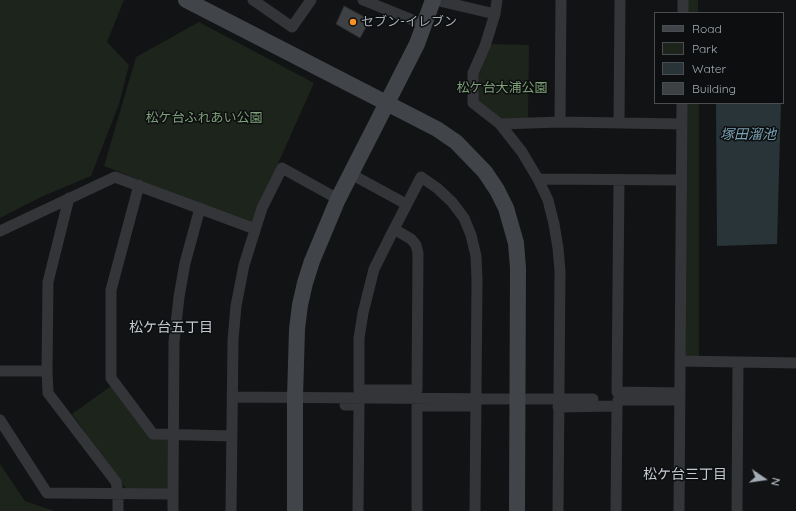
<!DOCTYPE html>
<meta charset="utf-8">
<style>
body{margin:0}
#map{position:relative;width:796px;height:511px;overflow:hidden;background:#121314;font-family:Quicksand,sans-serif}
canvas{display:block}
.legend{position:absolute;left:654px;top:12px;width:130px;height:92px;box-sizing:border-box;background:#0d0e0f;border:1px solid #494d51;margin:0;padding:5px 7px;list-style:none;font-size:12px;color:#a3abb5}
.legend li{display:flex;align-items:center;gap:8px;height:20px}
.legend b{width:20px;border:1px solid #494d51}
.north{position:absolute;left:744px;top:459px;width:40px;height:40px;-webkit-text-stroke:3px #0d0e0f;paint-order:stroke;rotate:103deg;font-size:11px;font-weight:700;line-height:16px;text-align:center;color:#a3abb5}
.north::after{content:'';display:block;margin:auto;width:14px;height:18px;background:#a3abb5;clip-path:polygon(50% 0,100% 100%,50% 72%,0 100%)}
</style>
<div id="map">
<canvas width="796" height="511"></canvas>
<ul class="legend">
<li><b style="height:5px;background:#414449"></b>Road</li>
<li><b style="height:11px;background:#1c241c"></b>Park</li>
<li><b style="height:11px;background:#283438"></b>Water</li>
<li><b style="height:11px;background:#3e4144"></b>Building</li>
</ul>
<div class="north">N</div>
</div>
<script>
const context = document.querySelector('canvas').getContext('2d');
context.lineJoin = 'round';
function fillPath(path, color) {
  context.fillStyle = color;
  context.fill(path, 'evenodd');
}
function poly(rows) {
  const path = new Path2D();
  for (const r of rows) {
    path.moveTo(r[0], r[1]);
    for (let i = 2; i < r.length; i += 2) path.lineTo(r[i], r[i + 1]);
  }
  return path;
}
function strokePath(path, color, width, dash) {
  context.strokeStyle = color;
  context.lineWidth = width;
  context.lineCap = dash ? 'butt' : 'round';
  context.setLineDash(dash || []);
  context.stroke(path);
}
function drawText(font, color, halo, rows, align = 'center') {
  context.font = font + ' Quicksand,"Noto Sans JP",sans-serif';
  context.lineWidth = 3;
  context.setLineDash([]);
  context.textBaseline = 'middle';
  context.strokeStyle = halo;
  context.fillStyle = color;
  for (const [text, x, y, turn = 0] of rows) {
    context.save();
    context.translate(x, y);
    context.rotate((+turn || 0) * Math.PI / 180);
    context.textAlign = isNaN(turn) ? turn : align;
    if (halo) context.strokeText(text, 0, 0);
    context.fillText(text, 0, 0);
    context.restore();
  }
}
fillPath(poly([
 [0,0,124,0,107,42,129,65,119,104,91,176,41,197,0,218],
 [686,0,698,0,698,13,686,13],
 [199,22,314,83,251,224,104,166,136,57],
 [489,44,529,45,528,122,501,123,475,102,476,73],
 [686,103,699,103,699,358,685,357],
 [111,386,151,438,170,440,170,490,126,489,72,414],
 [0,464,25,501,54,511,0,511]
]), '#1c241c');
fillPath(poly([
 [716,103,781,103,777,244,717,246]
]), '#283438');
const building = poly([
 [344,6,370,20,360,38,336,24,344,6]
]);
fillPath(building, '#3e4144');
strokePath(building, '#2c2d30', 1);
strokePath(poly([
 [253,0,292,27,311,0],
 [363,0,425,25],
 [435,0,495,14],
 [497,0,495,14,485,46,473,73,473,103,500,124,522,152,538,179,548,200,554,224,558,248,560,271,558,511],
 [683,13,683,0],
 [560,122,561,0],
 [619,123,620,0],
 [500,124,560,122,682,124],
 [351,174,406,204],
 [538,179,681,180],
 [619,180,617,392,680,393],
 [139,185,111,290,111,378,153,434,232,436],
 [69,198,48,282,47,371,48,393,116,482,118,493,118,511],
 [394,229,421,177,437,188,452,202,464,218,471,235,476,256,477,280,475,511],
 [394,229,411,239,416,245,418,253,417,390,359,390,359,338,363,313,374,269,394,229],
 [0,231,115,177,255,229],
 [680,361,796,363],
 [0,371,47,371],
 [232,397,508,399],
 [527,399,593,399],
 [618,400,680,400],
 [345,405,359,405,358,511],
 [558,407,617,406,616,511],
 [0,420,47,493,173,494,174,342,179,297,185,263,200,208],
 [173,511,173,494],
 [231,511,233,340,236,306,244,265,262,208,282,168,338,199],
 [417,511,417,406,475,406],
 [679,511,682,103],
 [737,511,738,362]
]), '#333539', 11);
strokePath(poly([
 [186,0,437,129,456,142,485,172,497,190,506,208,516,243,518,268,517,511],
 [295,511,295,398,297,329,300,305,305,283,312,261,338,199,417,44,433,0]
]), '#414449', 16);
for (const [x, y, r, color] of [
 [353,22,4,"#f99126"]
]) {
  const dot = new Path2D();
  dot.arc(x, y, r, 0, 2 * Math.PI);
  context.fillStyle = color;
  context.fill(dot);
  strokePath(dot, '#0d0e0f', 1.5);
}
drawText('13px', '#a3abb5', '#0d0e0f', [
 ["セブン-イレブン",361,22]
], 'left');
drawText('13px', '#7da179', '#0d0e0f', [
 ["松ケ台大浦公園",502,88],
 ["松ケ台ふれあい公園",204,118]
]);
drawText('italic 14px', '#78a0b2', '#0d0e0f', [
 ["塚田溜池",748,135]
]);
drawText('14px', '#c4cad1', '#0d0e0f', [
 ["松ケ台五丁目",171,328],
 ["松ケ台三丁目",685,475]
]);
</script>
